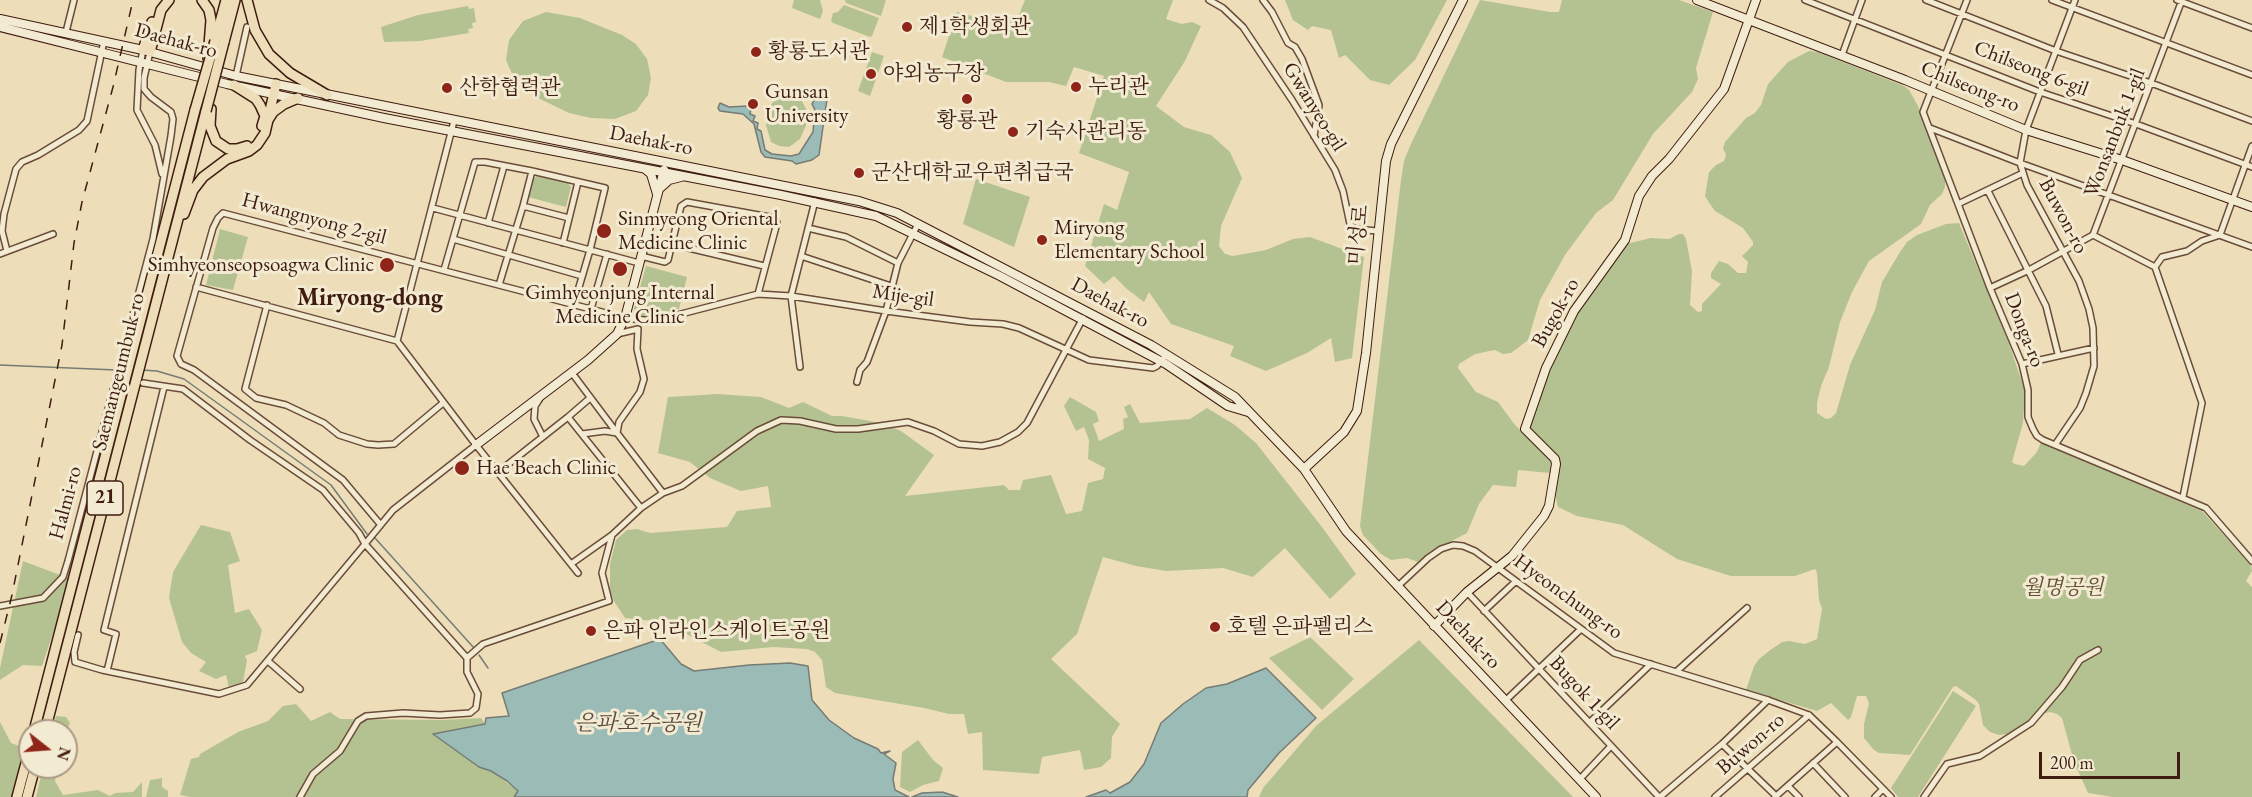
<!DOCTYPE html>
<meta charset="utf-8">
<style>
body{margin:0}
#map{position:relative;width:2252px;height:797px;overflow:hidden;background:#eddeb9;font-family:"EB Garamond",serif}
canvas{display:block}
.north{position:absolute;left:18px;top:719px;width:60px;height:60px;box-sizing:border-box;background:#f3ead2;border:2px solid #ab9884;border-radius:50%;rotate:107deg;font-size:16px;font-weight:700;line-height:24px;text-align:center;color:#3e1c0f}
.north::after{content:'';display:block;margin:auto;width:21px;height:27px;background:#8f2418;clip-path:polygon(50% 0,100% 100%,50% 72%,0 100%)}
.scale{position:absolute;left:2039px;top:752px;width:141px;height:27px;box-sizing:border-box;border:3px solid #3e1c0f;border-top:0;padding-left:8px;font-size:18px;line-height:21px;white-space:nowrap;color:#3e1c0f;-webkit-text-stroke:4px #f3ead2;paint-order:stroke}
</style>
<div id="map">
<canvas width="2252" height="797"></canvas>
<div class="north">N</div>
<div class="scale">200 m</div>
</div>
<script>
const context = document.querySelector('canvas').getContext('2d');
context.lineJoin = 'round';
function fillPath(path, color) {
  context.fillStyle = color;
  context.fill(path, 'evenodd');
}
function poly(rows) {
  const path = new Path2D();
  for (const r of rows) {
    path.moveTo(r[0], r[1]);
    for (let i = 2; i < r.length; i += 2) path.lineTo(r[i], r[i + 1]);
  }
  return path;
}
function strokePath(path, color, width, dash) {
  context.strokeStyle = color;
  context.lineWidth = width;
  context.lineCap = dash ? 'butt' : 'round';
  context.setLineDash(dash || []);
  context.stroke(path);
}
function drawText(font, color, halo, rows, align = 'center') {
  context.font = font + ' "EB Garamond","Noto Serif KR",serif';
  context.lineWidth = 6;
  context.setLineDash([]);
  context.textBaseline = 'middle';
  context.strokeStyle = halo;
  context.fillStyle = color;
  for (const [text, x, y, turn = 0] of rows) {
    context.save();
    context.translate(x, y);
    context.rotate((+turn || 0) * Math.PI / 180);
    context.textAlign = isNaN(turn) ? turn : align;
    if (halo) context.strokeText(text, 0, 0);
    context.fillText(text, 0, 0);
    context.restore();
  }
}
fillPath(poly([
 [794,0,820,0,823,11,820,19,792,8],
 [845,0,886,0,881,16,846,3],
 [1025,0,1173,0,1166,19,1182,24,1192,22,1201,26,1185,61,1156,106,1184,127,1211,135,1230,152,1242,178,1221,226,1219,246,1225,254,1233,256,1266,250,1293,239,1310,237,1364,257,1352,358,1335,362,1331,338,1307,353,1266,371,1230,356,1234,346,1171,324,1149,292,1144,302,1127,289,1114,276,1104,284,1085,266,1104,204,1117,210,1129,172,1079,153,1104,76,1074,67,1066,86,1049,82,1006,82,942,57,957,12,991,21,1018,17],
 [1285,0,1447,0,1415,60,1389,85,1370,80,1345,55,1339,58,1331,30,1312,26,1308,30,1293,20],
 [1480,0,1550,12,1559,12,1562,0,1679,0,1713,12,1696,68,1698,79,1692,92,1653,134,1613,200,1596,213,1565,255,1540,300,1528,340,1511,353,1503,354,1495,350,1475,354,1459,364,1458,368,1476,392,1498,402,1515,425,1546,454,1551,462,1550,473,1518,470,1516,487,1493,485,1479,504,1467,533,1427,554,1418,562,1407,558,1391,560,1381,554,1363,535,1360,526,1401,180,1404,161,1410,146],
 [844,5,879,18,872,36,870,37,833,23,831,21,833,13,838,12],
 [468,6,469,9,474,8,476,22,472,23,473,28,468,29,469,33,420,41,384,42,381,27,418,15],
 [546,12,580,18,622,35,636,44,647,59,651,78,648,95,636,111,615,119,591,118,569,113,536,97,516,83,506,60,509,40,523,21],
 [1809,51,1818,52,1904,86,1909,90,1918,106,1945,176,1945,187,1942,194,1930,205,1921,224,1869,261,1852,292,1840,322,1829,367,1821,386,1817,403,1817,413,1826,419,1831,418,1836,413,1850,365,1875,310,1882,282,1900,252,1907,242,1917,235,1946,224,1959,223,2008,341,2025,391,2023,423,2012,462,2015,464,2024,466,2037,452,2041,442,2202,511,2251,565,2252,571,2246,581,2252,587,2252,797,2113,797,2088,793,2074,762,2062,718,2057,714,2050,712,2038,715,2008,734,1999,735,1990,732,1983,725,1979,704,1976,700,1956,686,1953,687,1910,755,1879,753,1873,749,1864,738,1864,724,1869,703,1866,696,1857,696,1851,717,1848,720,1831,703,1817,711,1746,690,1754,666,1759,659,1769,651,1782,642,1789,641,1805,644,1817,639,1822,609,1819,600,1817,573,1815,569,1795,576,1731,576,1677,559,1623,525,1577,516,1558,507,1555,494,1558,462,1529,429,1528,424,1547,368,1581,304,1622,245,1651,238,1669,239,1679,234,1683,234,1686,239,1692,271,1690,305,1698,312,1702,311,1702,304,1721,284,1711,278,1711,273,1719,261,1728,264,1738,273,1746,273,1748,262,1742,256,1753,245,1753,242,1743,228,1715,211,1710,204,1705,196,1709,172,1716,165,1724,161,1726,155,1723,148,1725,142,1746,118,1755,113,1761,105,1768,84,1788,62],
 [872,52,884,56,870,96,858,91],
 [782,96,792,96,801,99,807,111,807,123,800,139,789,147,779,146,771,142,766,125,768,111,772,103],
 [537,176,568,183,571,187,566,207,528,197,533,179],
 [976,179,1030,197,1014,247,963,224],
 [220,229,248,237,233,290,206,285],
 [646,266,687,277,679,309,652,319,637,316,634,309],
 [718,394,761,397,789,408,803,402,832,416,842,416,881,423,901,431,934,455,905,496,1004,485,1009,490,1020,490,1023,480,1051,475,1066,514,1082,511,1088,483,1103,479,1105,468,1088,459,1089,440,1084,427,1076,431,1064,406,1070,397,1096,412,1099,421,1093,424,1099,441,1124,429,1123,419,1128,417,1124,407,1130,404,1140,423,1190,419,1207,408,1235,425,1256,443,1322,527,1356,574,1330,599,1285,548,1253,577,1223,568,1166,571,1136,566,1103,557,1077,634,1051,659,1120,724,1112,737,1111,758,1101,767,1084,770,1080,750,1042,757,1039,774,983,770,982,732,968,734,964,714,949,714,924,708,835,693,826,687,822,660,815,652,807,649,773,647,721,652,679,630,673,623,625,618,614,601,610,590,610,564,616,540,627,530,637,529,650,533,727,527,737,511,771,507,768,486,741,491,710,478,690,462,658,453,668,397],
 [201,525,230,532,240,561,228,565,235,613,249,609,262,630,257,651,245,656,247,660,243,682,229,688,226,675,216,679,199,671,206,662,191,653,182,642,169,598,173,572],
 [23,561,71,579,42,666,23,665,0,680,0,668],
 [1310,637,1354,679,1322,710,1269,658],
 [1419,640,1573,797,1259,797,1263,788,1317,725],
 [1953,691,1976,706,1918,797,1898,797,1891,788],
 [296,704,311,721,330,712,340,719,443,720,481,718,485,724,434,734,479,767,491,771,518,791,514,797,190,797,180,795,191,759,199,757,200,754,238,732,268,721,283,706],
 [56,716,66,717,70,723,66,731,52,731],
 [0,722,11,743,25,748,12,797,0,797],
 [918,740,933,760,943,768,939,781,923,785,910,792,900,787,902,752],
 [43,767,58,767,55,781,63,795,98,790,110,796,115,793,133,792,142,782,142,797,36,797],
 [162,778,162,787,168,791,168,797,146,797,150,780]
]), '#b4c292');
const water = poly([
 [818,94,822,94,827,99,819,155,812,160,796,164,792,161,765,157,761,152,754,124,743,114,720,111,718,108,720,103,729,107,748,106,751,109,750,114,755,116,753,121,758,123,757,129,761,131,765,150,772,154,791,156,799,154,813,132,815,110,812,104,818,94],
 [660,639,681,664,694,671,749,665,790,663,808,666,812,700,829,720,854,738,878,749,881,753,890,751,884,754,896,763,893,779,895,790,909,797,514,797,518,791,507,781,491,771,479,767,433,734,485,724,486,718,509,716,502,693,660,639],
 [1266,668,1316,718,1279,753,1248,790,1247,797,1086,797,1106,790,1110,793,1130,782,1144,764,1161,723,1183,704,1206,688,1227,684,1266,668],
 [942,792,958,797,912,797,922,793,942,792]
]);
fillPath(water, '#9bbbb7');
strokePath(water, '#767b74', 1.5);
strokePath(poly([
 [0,365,116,370],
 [142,370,157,371,184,379,331,485,367,534],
 [375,538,474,648],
 [479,655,488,668]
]), '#767b74', 1.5);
const street = poly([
 [1209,0,1223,8,1243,27,1292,100,1335,170,1343,191,1350,224,1355,229,1377,231],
 [1263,0,1272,12,1288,43,1295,47,1302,59,1319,105,1314,136],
 [1805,0,2040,92,2136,124,2252,167],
 [1926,0,2056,51,2151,83,2252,121],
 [1967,0,1923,112,1990,288,2022,364,2028,390,2028,417,2033,429,2037,436,2043,440,2206,508,2252,561],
 [2052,0,2252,75],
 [2177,0,2252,28],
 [66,32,74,0],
 [143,50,139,70,137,110,155,145,162,174],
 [1842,55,1862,0],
 [236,76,247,27],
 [454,121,397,341,476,445,578,573],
 [1930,128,2020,163,2252,247],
 [1988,191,2046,306,2058,354],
 [1958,204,2023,173],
 [523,206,569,218],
 [433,208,639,263],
 [488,223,504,166],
 [808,228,846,237,898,263],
 [2093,235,2155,267,2162,257,2187,251,2202,241,2220,235],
 [2220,235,2252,146],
 [453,239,582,276],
 [563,243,578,182],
 [672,244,764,266],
 [7,251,2,231,4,214,16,169,22,162,38,155,79,130,87,121,104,41],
 [0,254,53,234],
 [641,256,665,262,668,260,681,206,687,202,775,218,777,223,758,294],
 [801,256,891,286],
 [2155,267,2202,403,2183,497],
 [444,270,475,162,485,162,532,171,605,188,590,250,574,304],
 [499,285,523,206,532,171],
 [196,287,397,341],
 [1990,288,2029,270,2093,235,2182,0],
 [267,305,245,389,256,398,286,405,324,423,339,435,367,444,378,445,394,444,443,403],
 [591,309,607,254],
 [2022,364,2094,348],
 [800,367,791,296,815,201],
 [572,373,617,433],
 [857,382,860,370,867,362,886,311,898,263,918,224],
 [539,400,535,406,534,419,543,437],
 [568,417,590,398],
 [617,433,619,422,640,392,644,379,637,349,638,329,617,334],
 [582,434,605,431,617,433,663,493],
 [2055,445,2080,408,2086,393,2094,366,2093,328,2089,309,2079,281,2027,185,2020,163,2026,130,2075,0],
 [497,473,568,417,641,508],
 [380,524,343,480,194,370,181,364,177,356,213,228,218,218,223,213,625,318,654,321,758,294,791,296,886,311,970,322,1003,324,1019,328,1089,360,1153,368,1157,366,1167,354],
 [571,564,612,535,641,508,663,493,682,486,757,431,781,420,800,421,836,429,858,429,908,422,934,431,959,444,982,446,1000,442,1018,432,1027,423,1083,318],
 [1397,587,1428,558,1441,549,1453,545,1463,546,1475,551,1614,653,1768,700,1809,715,1837,742,1891,797],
 [1467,592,1659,797],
 [0,606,43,598,63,577,68,561,153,239,171,136,173,119,171,112,151,97,144,89,144,78,150,52],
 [1484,611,1515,582],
 [78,635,74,652,75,662,102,670,219,694,247,685,365,544,359,533,323,490,250,440,183,389,143,383],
 [467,658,365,544,393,510,476,445],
 [467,658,483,644,609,601,602,573,612,535],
 [268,661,300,689],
 [107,671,116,634,104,630,164,387],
 [1677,671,1747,608],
 [1505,701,1581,629],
 [1590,722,1651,664],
 [1722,744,1776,796],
 [1813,763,1845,797],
 [1579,780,1611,746],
 [1788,786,1799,797],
 [300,797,313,774,340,751,358,721,366,716,403,713,440,715,470,713,476,708,478,694,467,672,467,658],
 [1660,797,1722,744,1768,700],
 [1715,797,1809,715],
 [1775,797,1837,742],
 [1875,797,1883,789],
 [1924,797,1947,764,1980,756,2031,723,2062,687,2080,660,2098,650]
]);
const secondary = poly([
 [1697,0,1905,80,2026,130,2122,160,2252,207],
 [0,19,143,50,236,76,859,201,897,213,1151,345,1235,397,1304,469,1346,531,1596,797],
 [0,27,227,84,384,118,781,195,876,216,1000,276,1166,364,1228,406,1248,412],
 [645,169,651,174,657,194],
 [659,189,669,180,681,177],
 [476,445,588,360,617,334,625,318,664,170],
 [1304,469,1344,432,1357,411,1366,353,1386,161,1391,144,1463,0],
 [1434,626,1467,592,1512,556,1544,516,1549,506,1556,464,1555,459,1525,429,1546,368,1574,311,1625,240,1639,196,1652,176,1669,159,1724,89,1756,0]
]);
const highway = poly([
 [202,0,209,10,211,20,208,58],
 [247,0,255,30,269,54,290,73,327,95],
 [215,41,226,0],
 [224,42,235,0],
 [143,50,152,22],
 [150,52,161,10,169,0],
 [234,85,256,99,260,105,265,116,262,126],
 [211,109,210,126,216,141,228,149,237,149,247,146],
 [269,115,276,84],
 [184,214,193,190,203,177,227,159,249,151,257,145,265,133,268,120,273,112,284,104,298,98],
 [34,731,195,110],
 [45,731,206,111],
 [17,797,30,748],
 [27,797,35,767]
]);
strokePath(street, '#6a4c3a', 8);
strokePath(secondary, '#3e1c0f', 10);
strokePath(highway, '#3e1c0f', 12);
strokePath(street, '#f3ead2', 5);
strokePath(secondary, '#f3ead2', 8);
strokePath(highway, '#eddeb9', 9);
strokePath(poly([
 [0,643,12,595,62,345,74,243,82,202,113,87,133,0]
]), '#3e1c0f', 1.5, [10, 10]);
const highwayBridge = poly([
 [195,110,215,41],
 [206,111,224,42]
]);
strokePath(highwayBridge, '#3e1c0f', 12, []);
strokePath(highwayBridge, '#eddeb9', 9);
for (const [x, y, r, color] of [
 [907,27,6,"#8f2418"],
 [756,52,6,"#8f2418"],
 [871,74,6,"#8f2418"],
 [1076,87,6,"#8f2418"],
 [447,88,6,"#8f2418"],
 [967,99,6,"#8f2418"],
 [753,104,6,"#8f2418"],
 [1013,132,6,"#8f2418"],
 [859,173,6,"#8f2418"],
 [604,231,8,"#8f2418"],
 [1042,240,6,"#8f2418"],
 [387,265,8,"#8f2418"],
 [620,269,8,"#8f2418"],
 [462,468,8,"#8f2418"],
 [1215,627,6,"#8f2418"],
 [591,631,6,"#8f2418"]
]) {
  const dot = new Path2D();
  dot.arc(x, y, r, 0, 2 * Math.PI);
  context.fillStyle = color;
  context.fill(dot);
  strokePath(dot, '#f3ead2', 2);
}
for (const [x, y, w] of [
 [105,498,36]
]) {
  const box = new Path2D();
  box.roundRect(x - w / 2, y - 17, w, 34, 4.5);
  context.fillStyle = '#f3ead2';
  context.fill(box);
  strokePath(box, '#3e1c0f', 1.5);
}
drawText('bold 20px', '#3e1c0f', null, [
 ["21",105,498]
]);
drawText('21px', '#3e1c0f', '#f3ead2', [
 ["제1학생회관",919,27],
 ["황룡도서관",768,52],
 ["야외농구장",883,74],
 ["누리관",1088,87],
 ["산학협력관",459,88],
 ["Gunsan",765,92],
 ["University",765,116],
 ["황룡관",967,121,"center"],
 ["기숙사관리동",1025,132],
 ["군산대학교우편취급국",871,173],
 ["Sinmyeong Oriental",618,219],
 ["Medicine Clinic",618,243],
 ["Miryong",1054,228],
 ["Elementary School",1054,252],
 ["Simhyeonseopsoagwa Clinic",374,265,"right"],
 ["Gimhyeonjung Internal",620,293,"center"],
 ["Medicine Clinic",620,317,"center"],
 ["Hae Beach Clinic",476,468],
 ["호텔 은파펠리스",1227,627],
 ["은파 인라인스케이트공원",603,631]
], 'left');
drawText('21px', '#3e1c0f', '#f3ead2', [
 ["Daehak-ro",176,41,15],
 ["Chilseong 6-gil",2031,69,21],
 ["Chilseong-ro",1970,87,22],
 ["Gwanyeo-gil",1314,107,58],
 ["Wonsanbuk 1-gil",2115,133,-69],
 ["Daehak-ro",651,141,11],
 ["Buwon-ro",2063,216,62],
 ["Hwangnyong 2-gil",314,219,15],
 ["미성로",1359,235,-84],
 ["Mije-gil",903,296,8],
 ["Daehak-ro",1110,303,28],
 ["Bugok-ro",1556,313,-61],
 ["Donga-ro",2024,330,69],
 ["Saemangeumbuk-ro",119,372,-76],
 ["Halmi-ro",66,503,-75],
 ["Hyeonchung-ro",1568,597,36],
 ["Daehak-ro",1468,635,47],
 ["Bugok 1-gil",1584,693,47],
 ["Buwon-ro",1751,744,-41]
]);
drawText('italic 21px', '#614e36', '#f3ead2', [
 ["월명공원",2063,588]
]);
drawText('italic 22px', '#5a4c41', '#f3ead2', [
 ["은파호수공원",638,724]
]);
drawText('bold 24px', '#3e1c0f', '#f3ead2', [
 ["Miryong-dong",370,298]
]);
</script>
